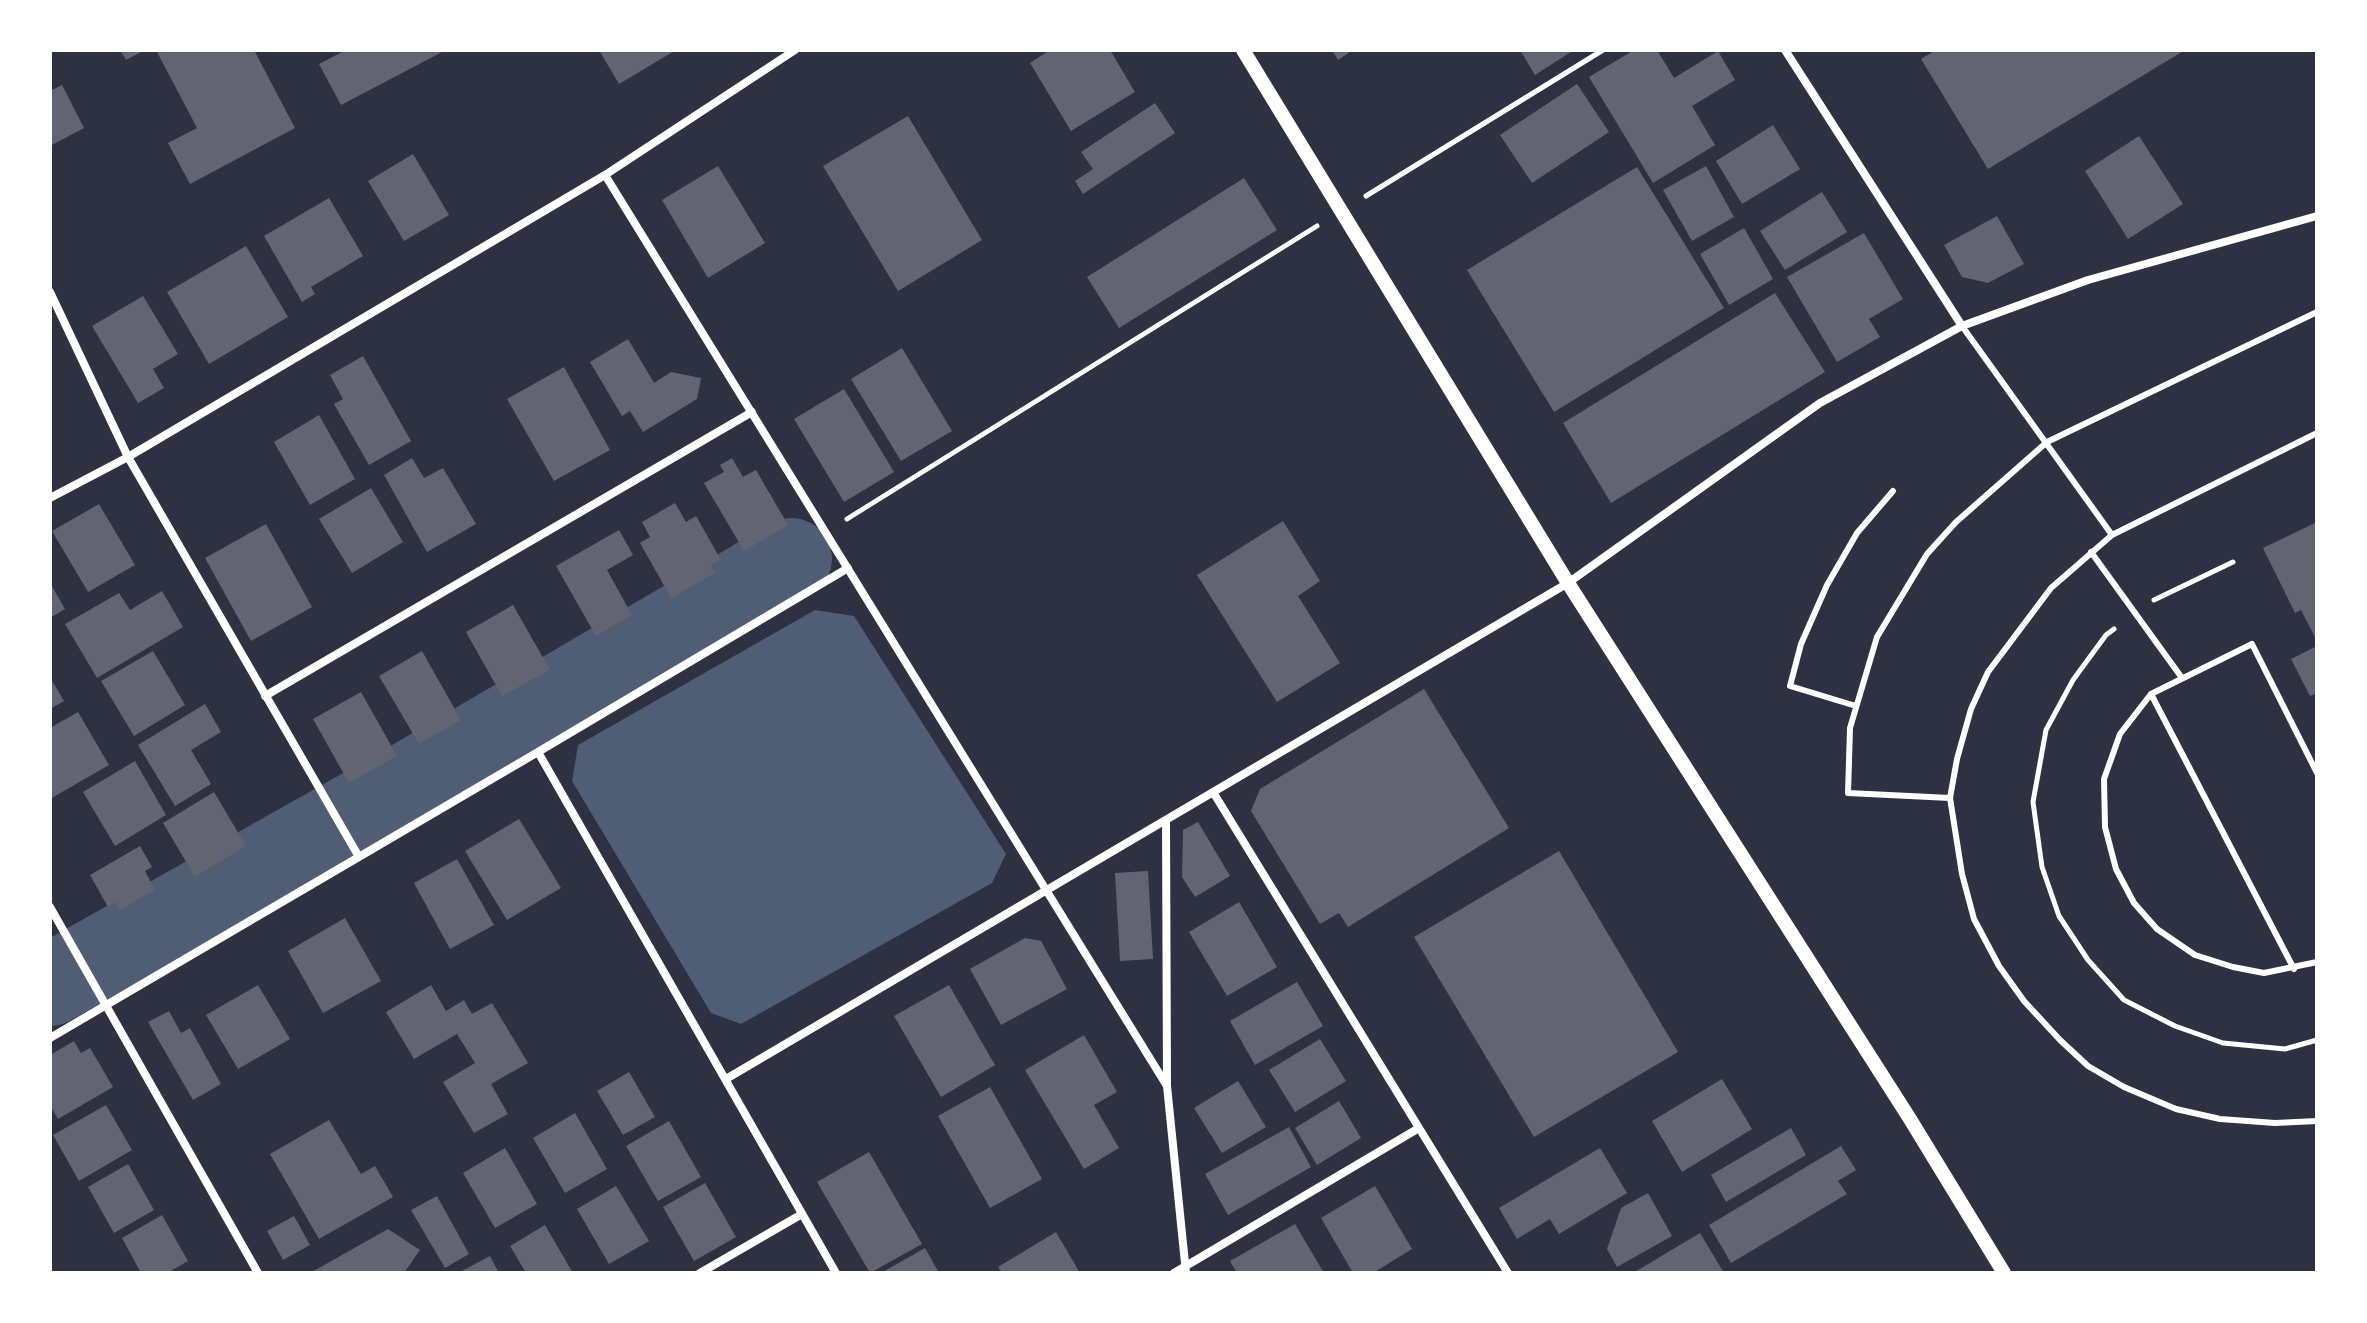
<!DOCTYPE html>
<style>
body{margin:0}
#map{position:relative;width:2367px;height:1323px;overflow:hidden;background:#2d3142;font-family:Arial,sans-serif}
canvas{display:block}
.frame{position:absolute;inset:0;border:52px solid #fff;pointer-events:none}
</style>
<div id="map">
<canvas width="2367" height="1323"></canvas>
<div class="frame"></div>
</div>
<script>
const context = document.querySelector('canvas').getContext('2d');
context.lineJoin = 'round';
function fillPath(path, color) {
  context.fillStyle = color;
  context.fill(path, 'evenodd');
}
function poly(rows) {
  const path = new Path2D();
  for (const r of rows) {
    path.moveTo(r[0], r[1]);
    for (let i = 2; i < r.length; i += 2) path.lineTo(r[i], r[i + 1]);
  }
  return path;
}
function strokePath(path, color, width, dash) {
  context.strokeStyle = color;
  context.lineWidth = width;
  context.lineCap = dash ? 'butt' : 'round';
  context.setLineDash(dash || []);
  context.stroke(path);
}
fillPath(poly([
 [784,546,790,557,394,789,387,779],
 [815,610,854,616,1006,854,992,883,741,1024,711,1013,572,781,578,745]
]), '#4f5d75');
strokePath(poly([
 [50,985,393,792,791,559]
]), '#4f5d75', 82);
fillPath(poly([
 [120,50,145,50,126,60],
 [156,50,254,50,295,128,190,184,168,143,197,128],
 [346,50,446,50,341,105,319,64],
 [599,50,676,50,619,84],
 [1050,50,1110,50,1135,92,1071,131,1030,63],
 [1332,50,1353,50,1338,60],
 [1520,50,1574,50,1535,75],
 [1634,50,1657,50,1674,78,1718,51,1735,80,1692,106,1715,145,1653,183,1589,77],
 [1936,50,2185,50,1988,169,1921,59],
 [1577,84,1609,132,1532,183,1500,135],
 [62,85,84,128,50,146,50,91],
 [1155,103,1175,133,1083,194,1075,181,1093,169,1081,152],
 [908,116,982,240,898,291,823,166],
 [1773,125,1800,169,1742,204,1716,161],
 [2139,136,2183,204,2128,239,2085,171],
 [413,154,449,215,404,241,368,181],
 [718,166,765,243,708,278,662,200],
 [1706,166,1734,217,1692,241,1663,190],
 [1637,167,1724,308,1554,412,1467,270],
 [1244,178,1277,230,1119,328,1087,277],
 [1822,192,1847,232,1785,270,1760,231],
 [329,198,363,256,311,287,315,294,302,302,264,236],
 [1997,216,2024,264,1988,283,1962,277,1944,245],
 [1744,228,1773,279,1729,305,1700,254],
 [1864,233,1903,299,1869,319,1880,337,1837,362,1787,277],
 [246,246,288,317,209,364,167,292],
 [1775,293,1825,372,1611,503,1563,423],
 [143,296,178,354,153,369,164,388,138,403,92,326],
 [628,339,654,383,671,372,701,378,697,399,643,432,630,411,622,416,590,362],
 [902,348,952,431,901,461,851,379],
 [363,356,411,441,369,465,334,404,343,399,330,375],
 [564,367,610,450,554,481,507,399],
 [844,389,894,472,844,502,794,419],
 [319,415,355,479,310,505,274,442],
 [412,458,424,478,443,468,476,524,427,552,384,475],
 [732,458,743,477,756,470,788,525,744,551,704,483,724,472,720,465],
 [371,488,403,542,352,573,319,519],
 [675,503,686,522,696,516,721,560,711,565,715,573,671,598,640,543,650,537,642,522],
 [99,504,135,565,88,592,52,531],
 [1283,521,1320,581,1298,596,1340,663,1277,702,1197,575],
 [2317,522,2317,641,2301,610,2295,613,2263,548],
 [266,524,312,607,251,641,205,558],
 [619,530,633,555,607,570,632,615,596,636,556,566],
 [50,583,65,609,50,618],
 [162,591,183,627,97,678,65,624,119,593,130,610],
 [513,605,550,670,502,696,466,632],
 [2317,646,2317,693,2310,696,2291,659],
 [153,651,185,705,134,736,101,681],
 [422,651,461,720,419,744,379,676],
 [50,677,64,701,50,709],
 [1424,689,1509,828,1348,927,1339,913,1320,924,1251,811,1260,789],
 [361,692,397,756,349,783,313,719],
 [205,704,221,732,191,750,211,784,175,806,138,745],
 [78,712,109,765,50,799,50,728],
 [135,761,166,815,115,846,83,792],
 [214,792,246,846,195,877,163,823],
 [519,819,561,888,507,920,465,851],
 [1198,822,1230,876,1195,897,1182,877,1183,830],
 [140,846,152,867,145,871,155,890,120,910,115,902,108,907,90,875],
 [1559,851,1678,1052,1534,1137,1414,937],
 [457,859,494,925,450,949,414,883],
 [1148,871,1153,959,1120,961,1115,873],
 [1239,902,1277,967,1227,996,1189,932],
 [345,918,381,981,323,1013,288,951],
 [1025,938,1041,941,1067,989,1001,1025,970,969],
 [1297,982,1323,1026,1255,1065,1230,1021],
 [258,985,290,1039,238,1069,206,1015],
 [431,985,446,1011,464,1000,472,1014,492,1003,528,1063,491,1084,508,1114,474,1133,443,1082,475,1063,457,1034,414,1059,386,1012],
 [949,985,995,1065,941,1097,894,1016],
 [169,1011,181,1033,190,1028,221,1084,193,1100,148,1022],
 [1084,1035,1117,1092,1094,1105,1119,1148,1084,1169,1025,1070],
 [1320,1039,1346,1081,1295,1112,1269,1070],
 [74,1041,81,1053,90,1048,113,1087,58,1119,50,1105,50,1055],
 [629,1072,655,1117,623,1135,597,1091],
 [1722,1079,1752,1129,1682,1172,1652,1121],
 [1238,1081,1266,1127,1222,1153,1194,1108],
 [990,1087,1042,1179,990,1208,938,1116],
 [1339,1101,1361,1138,1317,1165,1295,1128],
 [106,1105,132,1150,79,1181,53,1135],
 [575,1113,607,1169,565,1193,533,1138],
 [329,1120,361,1174,375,1166,393,1197,319,1239,270,1154],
 [669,1121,701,1177,658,1201,626,1146],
 [1289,1127,1311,1167,1228,1215,1205,1174],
 [1791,1128,1806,1155,1726,1202,1711,1175],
 [1841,1146,1856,1170,1838,1181,1847,1194,1731,1263,1709,1225],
 [505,1148,537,1204,495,1228,463,1173],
 [1600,1148,1627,1193,1559,1234,1550,1219,1517,1239,1499,1208],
 [869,1152,922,1244,870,1273,817,1182],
 [128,1164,154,1210,114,1233,88,1187],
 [705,1183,736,1237,694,1261,663,1207],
 [616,1186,649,1241,609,1264,577,1209],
 [1375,1186,1412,1249,1373,1273,1353,1273,1321,1218],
 [1648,1193,1672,1236,1617,1267,1607,1249,1621,1208],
 [437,1196,469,1254,445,1268,411,1210],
 [162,1215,188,1261,167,1273,141,1273,122,1238],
 [294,1216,310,1245,283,1260,267,1231],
 [1295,1224,1324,1273,1237,1273,1230,1261],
 [545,1225,573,1273,526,1273,510,1246],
 [388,1229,420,1250,404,1273,310,1273],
 [1056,1232,1080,1273,1002,1273,998,1267],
 [1700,1233,1724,1273,1633,1273],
 [925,1248,939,1273,881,1273],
 [490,1256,499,1273,458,1273]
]), '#626471');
strokePath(poly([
 [1366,196,1603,50],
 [847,519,1317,226],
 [2154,600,2233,562],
 [2114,629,2106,635,2073,680,2046,730,2033,802,2042,867,2059,916,2088,960,2124,1000,2175,1026,2223,1043,2285,1049,2317,1040]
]), '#fff', 5);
strokePath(poly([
 [1962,326,2112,535],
 [2317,433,2112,535,2051,588,1988,672,1971,709,1957,759,1950,798,1962,874,1974,919,1999,966,2024,1001,2060,1040,2088,1066,2124,1087,2176,1109,2220,1119,2275,1123,2317,1121],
 [2091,552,2182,678],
 [2151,694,2294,969],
 [1856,706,1790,686,1801,644,1827,585,1857,533,1893,491],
 [2317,773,2252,644,2151,694,2120,734,2104,779,2105,827,2116,869,2134,903,2157,929,2195,955,2233,967,2264,973,2317,962],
 [1950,798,1848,793,1850,728,1877,637,1927,554,1956,522,2047,442,2317,312]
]), '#fff', 6);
strokePath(poly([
 [1785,50,1962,326],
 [605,175,1167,1086,1186,1273],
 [50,292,128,457,359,857],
 [50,498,128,457,605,175,795,50],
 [265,696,752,412],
 [538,752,848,568],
 [1213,792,1508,1273],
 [1166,820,1167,1085],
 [50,907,258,1273],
 [50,1038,538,752,836,1273],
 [726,1079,1568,583,1820,403,1962,326,2088,280,2317,216],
 [700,1273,802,1214],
 [1174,1273,1419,1128]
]), '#fff', 8);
strokePath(poly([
 [1243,50,1568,583,1910,1119,2004,1273]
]), '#fff', 14);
</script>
